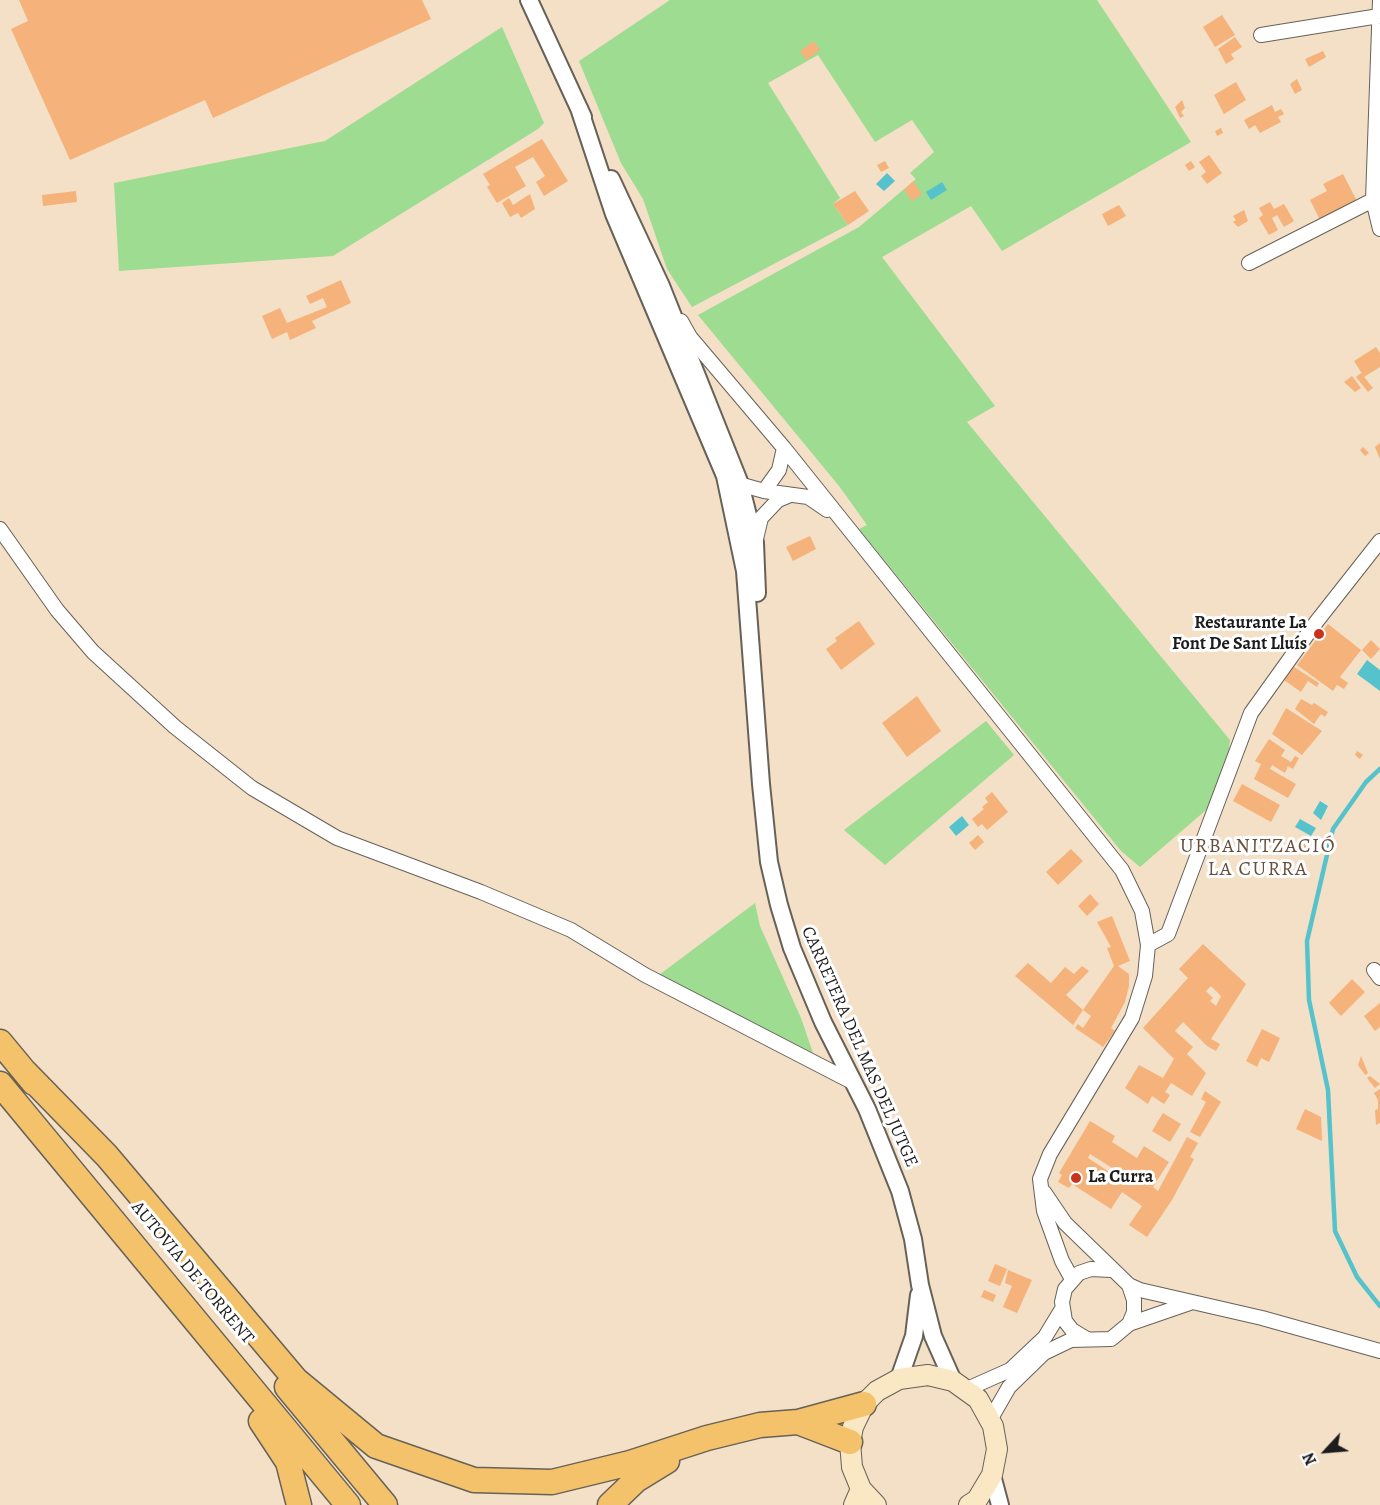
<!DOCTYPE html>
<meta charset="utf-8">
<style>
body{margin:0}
#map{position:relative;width:1380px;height:1505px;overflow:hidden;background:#f3e0c6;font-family:Alegreya,serif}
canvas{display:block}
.north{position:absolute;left:1296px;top:1421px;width:60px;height:60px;-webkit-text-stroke:4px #fff;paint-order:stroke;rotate:244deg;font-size:16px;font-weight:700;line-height:24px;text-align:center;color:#1c1c1c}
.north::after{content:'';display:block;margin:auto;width:21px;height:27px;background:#1c1c1c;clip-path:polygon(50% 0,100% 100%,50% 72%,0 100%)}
</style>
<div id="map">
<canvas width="1380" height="1505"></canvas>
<div class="north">N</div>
</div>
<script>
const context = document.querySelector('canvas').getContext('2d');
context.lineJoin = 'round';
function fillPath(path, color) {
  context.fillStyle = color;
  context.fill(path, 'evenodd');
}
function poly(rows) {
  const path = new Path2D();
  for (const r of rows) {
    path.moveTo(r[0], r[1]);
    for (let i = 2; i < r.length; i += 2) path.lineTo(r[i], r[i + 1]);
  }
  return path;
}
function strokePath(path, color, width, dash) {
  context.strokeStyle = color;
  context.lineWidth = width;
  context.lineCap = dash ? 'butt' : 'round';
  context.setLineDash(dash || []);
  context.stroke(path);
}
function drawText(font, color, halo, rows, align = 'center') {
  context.font = font + ' Alegreya,serif';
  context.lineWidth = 6;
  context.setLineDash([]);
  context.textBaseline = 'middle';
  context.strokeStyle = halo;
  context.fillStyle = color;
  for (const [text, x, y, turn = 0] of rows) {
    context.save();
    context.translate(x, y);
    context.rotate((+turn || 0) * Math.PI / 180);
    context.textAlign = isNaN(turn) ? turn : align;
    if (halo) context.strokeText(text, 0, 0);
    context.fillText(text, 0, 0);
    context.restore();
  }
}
fillPath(poly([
 [670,0,1097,0,1191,142,1002,251,971,206,882,257,995,406,967,422,1230,740,1227,765,1213,804,1140,867,1121,851,859,529,867,525,839,486,698,315,859,227,916,179,910,173,934,152,912,120,875,142,818,55,768,83,840,198,833,204,848,225,692,307,667,269,643,199,621,163,579,61],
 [502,27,544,123,538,129,333,256,119,271,114,183,325,141],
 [986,721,1014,755,885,865,844,830],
 [755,903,760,926,801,1018,813,1053,659,975]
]), '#9ddc91');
fillPath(poly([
 [887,173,895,181,884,191,876,184],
 [942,182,947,190,931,200,926,192],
 [1367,660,1380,670,1380,691,1357,674],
 [1320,801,1328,806,1321,820,1313,813],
 [962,816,969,825,956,836,949,827],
 [1300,819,1316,828,1311,836,1295,827]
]), '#56c3cc');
strokePath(poly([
 [1380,769,1366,782,1333,829,1307,941,1309,1000,1328,1090,1335,1231,1357,1277,1380,1306]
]), '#56c3cc', 4.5);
fillPath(poly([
 [19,0,422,0,431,19,213,118,205,100,70,160,11,29,28,21],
 [1222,15,1235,35,1215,47,1203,27],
 [1235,37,1242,47,1231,54,1234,59,1226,64,1218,49],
 [814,41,820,50,806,60,800,51],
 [1323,51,1326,57,1309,67,1305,59],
 [1297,79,1302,90,1295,94,1290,84],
 [1236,82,1246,100,1224,114,1214,95],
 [1182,100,1185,108,1181,112,1184,116,1180,118,1175,107],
 [1272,105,1275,112,1281,109,1284,114,1278,117,1281,122,1260,133,1255,125,1249,129,1244,120],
 [1221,128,1223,133,1217,136,1215,131],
 [542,139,568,181,544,196,536,182,545,176,533,157,515,167,526,186,497,203,487,187,490,185,483,174],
 [1209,155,1222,173,1207,184,1201,176,1206,172,1199,162],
 [885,161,889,168,881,172,877,165],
 [1191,161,1195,167,1189,171,1185,165],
 [1343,174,1358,203,1322,224,1310,200,1327,191,1323,184],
 [913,181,922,194,912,201,904,190],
 [76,191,77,202,43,206,42,195],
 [855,191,869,211,848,225,833,204],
 [530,194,535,209,521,218,518,213,510,217,502,203,509,198,513,205],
 [1270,202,1274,209,1284,204,1294,221,1284,227,1277,215,1272,218,1278,230,1269,235,1259,218,1263,215,1259,208],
 [1119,205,1126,216,1108,226,1102,214],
 [1244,210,1248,221,1238,227,1233,222,1236,220,1233,216],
 [341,280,351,303,312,321,316,328,290,340,287,332,272,339,262,316,280,308,287,323,327,307,323,298,310,304,306,296],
 [1376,347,1380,353,1380,367,1364,377,1354,361],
 [1361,373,1373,388,1368,392,1356,377],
 [1352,376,1361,388,1355,392,1344,382],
 [1380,443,1380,459,1375,447],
 [1363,447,1369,453,1365,456,1360,450],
 [810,536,816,549,793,561,786,547],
 [859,621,875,644,841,670,826,649,837,641,835,638],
 [1328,624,1361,650,1340,677,1348,683,1344,689,1337,685,1333,691,1297,665],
 [1371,640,1380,649,1371,659,1362,650],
 [1294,667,1319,683,1317,687,1308,681,1301,692,1284,680],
 [917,696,941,731,907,757,882,723],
 [1301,699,1312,705,1314,703,1328,712,1325,717,1321,714,1314,724,1295,709],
 [1286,708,1322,731,1302,755,1272,734],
 [1269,739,1285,750,1281,756,1291,762,1295,756,1299,758,1293,769,1288,766,1285,773,1272,765,1270,769,1296,784,1288,798,1254,779,1261,764,1255,761],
 [1357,751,1363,755,1360,759,1355,755],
 [1242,784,1280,805,1271,822,1233,801],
 [992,792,1008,812,987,830,982,824,978,827,972,819,984,809,982,807,988,802,985,798],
 [978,835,984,842,975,850,969,843],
 [1301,842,1313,849,1310,855,1298,847],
 [1071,849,1083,861,1058,885,1046,872],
 [1090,894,1099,904,1087,916,1078,906],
 [1112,916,1130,961,1118,966,1129,974,1129,986,1125,1002,1111,1028,1115,1031,1103,1047,1075,1028,1078,1024,1083,1028,1091,1016,1083,1010,1114,966,1107,948,1111,947,1097,922],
 [1203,944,1246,984,1211,1039,1220,1044,1216,1051,1207,1046,1183,1022,1175,1031,1193,1047,1187,1054,1206,1073,1192,1096,1171,1083,1165,1092,1170,1095,1164,1104,1152,1096,1148,1104,1125,1088,1139,1065,1163,1078,1174,1059,1143,1028,1188,978,1179,969],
 [1211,986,1221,996,1216,1006,1210,1001,1213,998,1206,991],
 [1028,963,1051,983,1065,967,1074,974,1082,966,1089,971,1066,995,1083,1010,1073,1025,1015,976],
 [1352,979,1365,992,1341,1016,1329,1003],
 [1380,1003,1380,1027,1375,1031,1364,1016],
 [1262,1029,1280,1038,1269,1062,1261,1058,1257,1067,1246,1061],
 [1361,1056,1368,1073,1365,1075,1358,1065],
 [1370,1076,1380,1084,1375,1088,1367,1078],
 [1380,1089,1380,1123,1376,1125,1375,1110,1378,1109,1378,1100,1374,1093],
 [1205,1091,1221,1102,1200,1137,1190,1132,1206,1102,1201,1099],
 [1305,1109,1321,1117,1322,1141,1296,1129],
 [1163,1113,1181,1124,1170,1142,1152,1131],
 [1090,1121,1115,1136,1112,1142,1137,1158,1144,1146,1169,1162,1153,1187,1158,1191,1187,1137,1198,1143,1190,1157,1194,1159,1172,1200,1147,1237,1129,1225,1142,1206,1122,1192,1111,1209,1072,1184,1069,1188,1058,1182,1062,1175,1059,1173],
 [1090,1154,1128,1178,1125,1182,1088,1158],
 [995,1264,1007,1269,1000,1286,988,1281],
 [1008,1270,1032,1280,1017,1313,1003,1307,1012,1286,1005,1283],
 [984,1290,996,1295,993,1302,981,1297]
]), '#f5b27b');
const minor = poly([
 [1380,0,1373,200,1380,229],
 [1261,35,1379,16],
 [1249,263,1373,200],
 [681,321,690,337,784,448,1122,870,1142,911,1148,945,1145,976,1132,1018,1050,1154,1040,1179,1044,1211,1062,1261,1072,1279],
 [732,482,764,491,808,497,827,510],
 [764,491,779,470,784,448],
 [0,529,57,610,93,652,175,727,252,788,337,838,481,892,571,930,645,975,854,1083],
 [755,543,761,518,778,500,790,495],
 [1148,945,1168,934,1251,713,1317,621,1380,541],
 [1374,970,1380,978],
 [1129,1285,1140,1290,1262,1318,1380,1351],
 [1129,1324,1190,1303],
 [1087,1339,1072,1330,1065,1321,1062,1302,1065,1289,1079,1273,1091,1269,1111,1270],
 [965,1390,1010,1370,1045,1337,1062,1309],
 [990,1420,1009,1387,1044,1353,1071,1340,1111,1339,1129,1324,1134,1312,1134,1300,1129,1285,1065,1223,1044,1192]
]);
const tertiary = poly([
 [529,0,583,117],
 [579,108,614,214,725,476,745,571,761,784,769,862,779,905,792,948,823,1022,867,1109,900,1191,913,1239,920,1285,933,1336,953,1381],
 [611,179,661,286,740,484,755,543,757,593],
 [899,1379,914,1336,919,1295],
 [992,1475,1000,1505]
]);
const secondary = poly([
 [854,1505,861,1489],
 [876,1505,861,1489,852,1467,850,1442,853,1427,864,1404,877,1391,899,1379,928,1375,953,1381,978,1399,993,1426,997,1449,992,1475,977,1500,969,1505]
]);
const motorway = poly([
 [0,1042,34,1083],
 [25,1072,107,1156,296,1380,376,1446,474,1480,552,1482,630,1463,707,1438,760,1425,798,1422,864,1404],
 [0,1084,348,1505],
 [287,1387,385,1505],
 [261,1421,288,1462,299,1505],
 [798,1422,850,1442],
 [610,1505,636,1480,667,1461]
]);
strokePath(minor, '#676158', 16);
strokePath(tertiary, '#676158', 20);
strokePath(secondary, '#676158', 22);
strokePath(motorway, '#676158', 27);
strokePath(minor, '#fff', 14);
strokePath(tertiary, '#fff', 16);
strokePath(secondary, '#fae7c3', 20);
strokePath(motorway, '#f3c26a', 24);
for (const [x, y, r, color] of [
 [1319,634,6,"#c8321e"],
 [1076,1178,6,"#c8321e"]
]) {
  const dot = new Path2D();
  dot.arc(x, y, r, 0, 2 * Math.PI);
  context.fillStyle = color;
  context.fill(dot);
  strokePath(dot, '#fff', 2);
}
drawText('bold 18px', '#1c1c1c', '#fff', [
 ["Restaurante La",1307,624],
 ["Font De Sant Lluís",1307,645],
 ["La Curra",1088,1178,"left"]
], 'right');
drawText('18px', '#1c1c1c', '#fff', [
 ["CARRETERA DEL MAS DEL JUTGE",859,1047,66],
 ["AUTOVIA DE TORRENT",192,1273,50]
]);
context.letterSpacing = '1.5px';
drawText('20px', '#68503d', '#fff', [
 ["URBANITZACIÓ",1258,847],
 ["LA CURRA",1258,870]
]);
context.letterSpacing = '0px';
</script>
